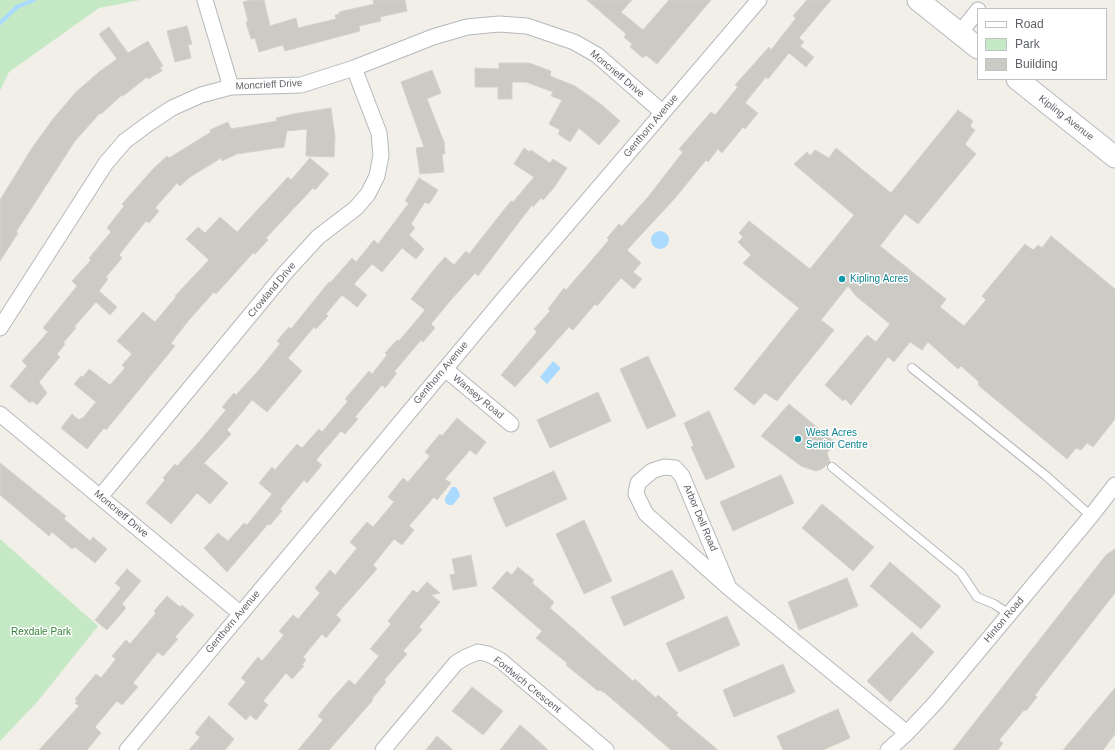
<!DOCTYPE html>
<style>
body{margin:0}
#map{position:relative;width:1115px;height:750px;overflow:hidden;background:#f1efe8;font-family:Arial,sans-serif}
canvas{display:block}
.legend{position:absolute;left:977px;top:8px;width:130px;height:72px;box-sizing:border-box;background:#fff;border:1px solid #bfc1c3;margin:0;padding:5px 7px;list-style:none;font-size:12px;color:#5f6368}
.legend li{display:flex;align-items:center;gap:8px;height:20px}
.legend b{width:20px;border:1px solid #bfc1c3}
</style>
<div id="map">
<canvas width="1115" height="750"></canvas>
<ul class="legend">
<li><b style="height:5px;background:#fff"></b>Road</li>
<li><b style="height:11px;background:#c5e8c5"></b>Park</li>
<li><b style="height:11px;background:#cccac5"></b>Building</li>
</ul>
</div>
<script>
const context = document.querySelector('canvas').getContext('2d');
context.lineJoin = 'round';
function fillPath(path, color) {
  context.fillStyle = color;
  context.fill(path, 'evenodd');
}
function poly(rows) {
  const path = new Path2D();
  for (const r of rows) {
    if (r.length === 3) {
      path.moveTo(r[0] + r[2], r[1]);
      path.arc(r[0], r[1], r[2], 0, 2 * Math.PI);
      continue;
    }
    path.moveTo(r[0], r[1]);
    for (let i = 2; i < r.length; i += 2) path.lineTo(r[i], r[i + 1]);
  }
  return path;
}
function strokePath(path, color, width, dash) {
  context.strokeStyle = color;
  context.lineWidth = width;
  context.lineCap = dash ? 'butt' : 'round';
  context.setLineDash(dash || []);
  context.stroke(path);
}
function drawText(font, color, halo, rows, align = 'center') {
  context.font = font + ' Arial,sans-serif';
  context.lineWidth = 3;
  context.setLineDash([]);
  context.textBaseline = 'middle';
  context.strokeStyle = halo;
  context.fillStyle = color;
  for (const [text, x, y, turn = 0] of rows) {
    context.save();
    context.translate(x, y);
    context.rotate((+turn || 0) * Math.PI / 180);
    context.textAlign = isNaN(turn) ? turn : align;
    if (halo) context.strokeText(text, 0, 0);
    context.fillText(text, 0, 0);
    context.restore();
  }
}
fillPath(poly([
 [0,0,140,0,99,8,9,72,0,91],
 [0,539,98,626,38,701,0,741]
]), '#c5e8c5');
fillPath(poly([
 [660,240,9],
 [553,361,561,368,547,384,540,377],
 [452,487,456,487,459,492,460,496,453,505,448,505,445,502,445,498]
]), '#aadaff');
strokePath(poly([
 [0,23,17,7,34,0]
]), '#aadaff', 4);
const building = poly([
 [250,0,264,0,270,26,296,18,298,28,336,19,335,15,340,14,339,12,374,4,373,0,405,0,407,11,380,17,381,21,359,26,360,31,285,51,283,45,259,52,255,38,251,39,246,22,248,21,243,2,250,0],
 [587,0,632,0,621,12,643,30,669,0,711,0,657,64,646,55,643,58,630,47,632,44,624,37,626,34,587,0],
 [807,0,831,0,799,38,804,42,800,46,814,57,806,67,789,53,768,79,766,77,745,103,758,113,745,129,743,127,722,153,718,149,708,162,706,160,676,197,627,250,641,263,633,272,642,279,634,289,621,278,597,306,595,304,573,330,569,327,515,387,501,375,537,332,534,329,550,311,548,309,564,288,566,290,609,240,607,238,619,224,622,226,648,197,683,152,679,149,711,112,715,115,738,87,735,85,769,47,771,50,796,18,793,16,807,0],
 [187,26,192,44,188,45,191,58,175,62,167,31,187,26],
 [109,27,128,53,148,41,163,66,160,67,162,71,148,79,147,77,123,96,122,95,101,114,100,113,75,141,16,232,18,233,0,261,0,200,32,148,53,119,76,92,99,72,117,59,99,34,109,27],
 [499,63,529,63,551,71,550,76,575,86,602,105,620,121,599,145,579,128,570,142,558,134,560,130,549,124,562,100,551,96,553,92,526,82,512,82,512,99,498,99,498,87,475,87,475,68,499,69,499,63],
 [432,70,441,93,427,99,444,142,445,154,442,154,444,172,420,174,416,148,424,147,401,82,432,70],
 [331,108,335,137,334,157,306,156,307,129,287,131,284,147,237,154,222,161,221,158,190,177,180,186,177,183,155,208,159,211,149,223,146,221,119,255,122,258,106,277,108,279,99,291,117,307,110,315,96,302,74,327,76,328,63,343,65,344,57,354,60,357,39,382,47,393,37,405,32,401,30,403,10,386,27,366,22,361,48,332,43,328,77,286,72,281,91,260,89,258,111,232,107,228,124,206,122,204,153,169,167,156,169,158,211,132,210,130,228,122,231,129,277,121,276,118,293,114,331,108],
 [958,110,973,121,970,126,975,130,965,144,976,154,918,224,905,214,880,246,946,299,940,307,964,326,986,300,982,296,1025,244,1033,250,1038,245,1042,248,1051,236,1115,289,1115,419,1093,447,1087,443,1081,450,1076,448,1067,459,978,385,979,382,961,366,958,369,928,342,922,350,910,342,894,362,888,357,851,405,845,399,843,401,825,385,867,335,876,342,890,324,856,296,848,286,821,320,834,330,777,401,765,393,754,405,734,389,799,308,743,263,751,255,738,242,743,237,739,233,749,221,810,269,854,215,794,164,807,152,810,156,815,150,829,158,836,148,891,193,958,110],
 [524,148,530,152,531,150,550,163,553,159,567,168,553,189,543,200,541,198,533,207,532,205,478,276,475,273,450,301,431,324,435,328,423,342,421,340,394,372,397,373,385,388,382,385,355,417,358,419,345,434,341,431,316,460,322,465,307,483,304,480,280,509,282,511,270,525,268,524,227,572,204,548,218,533,228,541,244,523,247,525,272,494,259,483,272,467,275,470,297,444,302,448,319,429,322,432,348,401,345,399,369,371,372,374,387,355,385,353,397,340,399,341,425,310,411,299,432,272,445,257,454,265,466,251,469,254,511,201,513,202,534,177,514,164,524,148],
 [310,158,329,174,315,190,313,188,266,238,268,240,255,254,253,253,216,294,214,292,189,320,171,343,175,346,106,430,104,428,87,449,61,428,72,414,79,420,81,418,82,419,96,402,74,384,81,376,83,377,89,369,110,385,125,368,122,365,132,354,117,341,143,312,155,322,176,297,175,296,209,260,186,239,198,227,205,233,220,217,237,232,288,177,291,180,310,158],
 [419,178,438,190,429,204,425,202,411,224,415,228,409,235,424,249,416,259,402,248,382,272,372,264,354,284,367,295,357,307,342,295,326,314,328,316,316,329,314,327,288,358,302,371,267,412,252,400,227,430,231,434,204,463,228,483,210,504,197,493,171,524,146,503,165,480,163,478,175,464,177,466,199,442,226,410,222,407,234,393,236,395,258,371,280,344,277,341,289,327,291,329,329,282,330,283,352,258,356,262,374,240,378,244,409,203,405,201,419,178],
 [648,356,676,416,647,429,620,369,648,356],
 [598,392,611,421,550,448,537,420,598,392],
 [789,404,835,442,827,453,830,462,822,469,816,471,801,466,761,436,789,404],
 [709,411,735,467,706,480,691,447,694,446,684,423,709,411],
 [457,418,486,442,476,455,470,450,445,479,451,483,437,500,434,497,409,526,414,530,402,545,394,539,373,565,377,569,336,615,341,620,326,638,322,634,303,657,306,660,302,665,304,666,292,679,286,673,263,701,268,705,256,720,250,715,246,720,228,704,246,682,241,678,258,657,262,661,284,635,279,631,293,615,298,619,320,593,315,588,330,570,335,575,357,548,350,542,367,522,373,527,394,502,388,497,403,478,408,482,430,456,425,452,440,434,442,436,457,418],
 [0,463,66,516,64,519,90,541,93,537,107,549,95,563,75,547,72,549,52,532,49,536,0,495,0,463],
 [554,471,567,499,506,527,493,498,554,471],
 [781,475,794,503,733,531,720,502,781,475],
 [822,504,874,547,853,571,802,528,822,504],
 [584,520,612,581,584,594,556,534,584,520],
 [1115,549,1115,593,1035,695,1037,697,1026,711,1024,710,1000,739,999,740,1003,743,998,750,953,750,1106,555,1115,549],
 [471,555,477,586,453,590,450,575,455,574,452,559,471,555],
 [890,562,941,606,921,629,870,586,890,562],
 [518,567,534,580,532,583,554,602,550,608,633,681,635,679,656,698,658,695,678,713,676,715,718,750,671,750,605,693,600,690,598,691,566,665,567,663,536,638,542,631,492,588,507,571,512,575,518,567],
 [127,569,141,581,122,604,126,608,107,630,95,620,121,588,115,583,127,569],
 [672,570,685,598,624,626,611,597,672,570],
 [847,578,858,606,799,630,788,602,847,578],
 [427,582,440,593,431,595,440,602,419,627,422,630,403,651,407,654,384,680,386,682,372,699,373,700,329,750,298,750,323,720,318,716,330,701,349,680,355,685,379,656,370,649,391,624,388,621,413,590,417,593,427,582],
 [167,596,180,607,182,605,194,615,175,637,178,639,163,656,158,652,133,683,138,687,122,705,117,701,95,727,101,733,87,750,39,750,79,706,75,703,77,701,75,699,96,674,101,678,116,659,112,656,126,640,130,644,156,613,154,611,167,596],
 [727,616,740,645,679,672,666,643,727,616],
 [912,632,934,652,890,702,867,681,912,632],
 [783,664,795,692,734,717,723,690,783,664],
 [472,687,503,711,483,735,452,711,472,687],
 [1115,688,1115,734,1103,750,1063,750,1115,688],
 [838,709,850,738,823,750,783,750,777,736,838,709],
 [209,716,234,739,225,750,189,750,200,737,195,733,209,716],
 [520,725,534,737,548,750,500,750,520,725],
 [437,736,453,750,426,750,437,736]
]);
fillPath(building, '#cccac5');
strokePath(building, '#d6d1c6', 1);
const service = poly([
 [912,368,1045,475,1091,516],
 [832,467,961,573,977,597,994,604,1009,614]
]);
const minor = poly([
 [205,0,231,87],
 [960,33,978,10],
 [0,328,106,163,125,141,148,124,172,108,201,95,231,87,301,85,354,68,433,37,467,27,499,24,527,26,574,42,597,55,662,112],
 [445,369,511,424],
 [0,414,241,614],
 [100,497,285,273,318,237,356,208,368,194,377,176,381,155,379,133,354,68],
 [729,588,682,476,675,468,664,467,652,471,638,483,636,494,646,514,729,588,907,733],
 [127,750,506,296,759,0],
 [383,750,456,663,466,657,478,652,488,654,500,660,606,750],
 [888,750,907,733,936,702,1091,516,1115,485]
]);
const secondary = poly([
 [918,0,978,48],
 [1017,79,1115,157]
]);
strokePath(service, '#b5b8bc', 10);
strokePath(minor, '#b5b8bc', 17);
strokePath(secondary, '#b6babf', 23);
strokePath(service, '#fff', 8);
strokePath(minor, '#fff', 15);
strokePath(secondary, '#fff', 21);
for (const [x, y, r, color] of [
 [842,279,4,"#0f9aa8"],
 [798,439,4,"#0f9aa8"]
]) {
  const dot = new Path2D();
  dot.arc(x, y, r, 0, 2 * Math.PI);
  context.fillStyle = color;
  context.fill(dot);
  strokePath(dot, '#fff', 1.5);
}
drawText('10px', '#5f6368', '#fff', [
 ["Moncrieff Drive",617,74,40],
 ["Moncrieff Drive",269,85,-3],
 ["Kipling Avenue",1066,118,38],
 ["Genthorn Avenue",651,126,-50],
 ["Crowland Drive",272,290,-50],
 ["Genthorn Avenue",441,373,-50],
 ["Wansey Road",478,397,40],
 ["Moncrieff Drive",121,514,40],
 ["Arbor Dell Road",700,518,67],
 ["Hinton Road",1004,620,-50],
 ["Genthorn Avenue",233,622,-50],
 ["Fordwich Crescent",527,685,39]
]);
drawText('10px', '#0d838f', '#fff', [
 ["Kipling Acres",850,279],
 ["West Acres",806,433],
 ["Senior Centre",806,445]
], 'left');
drawText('10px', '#348238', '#fff', [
 ["Rexdale Park",41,632]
]);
</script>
